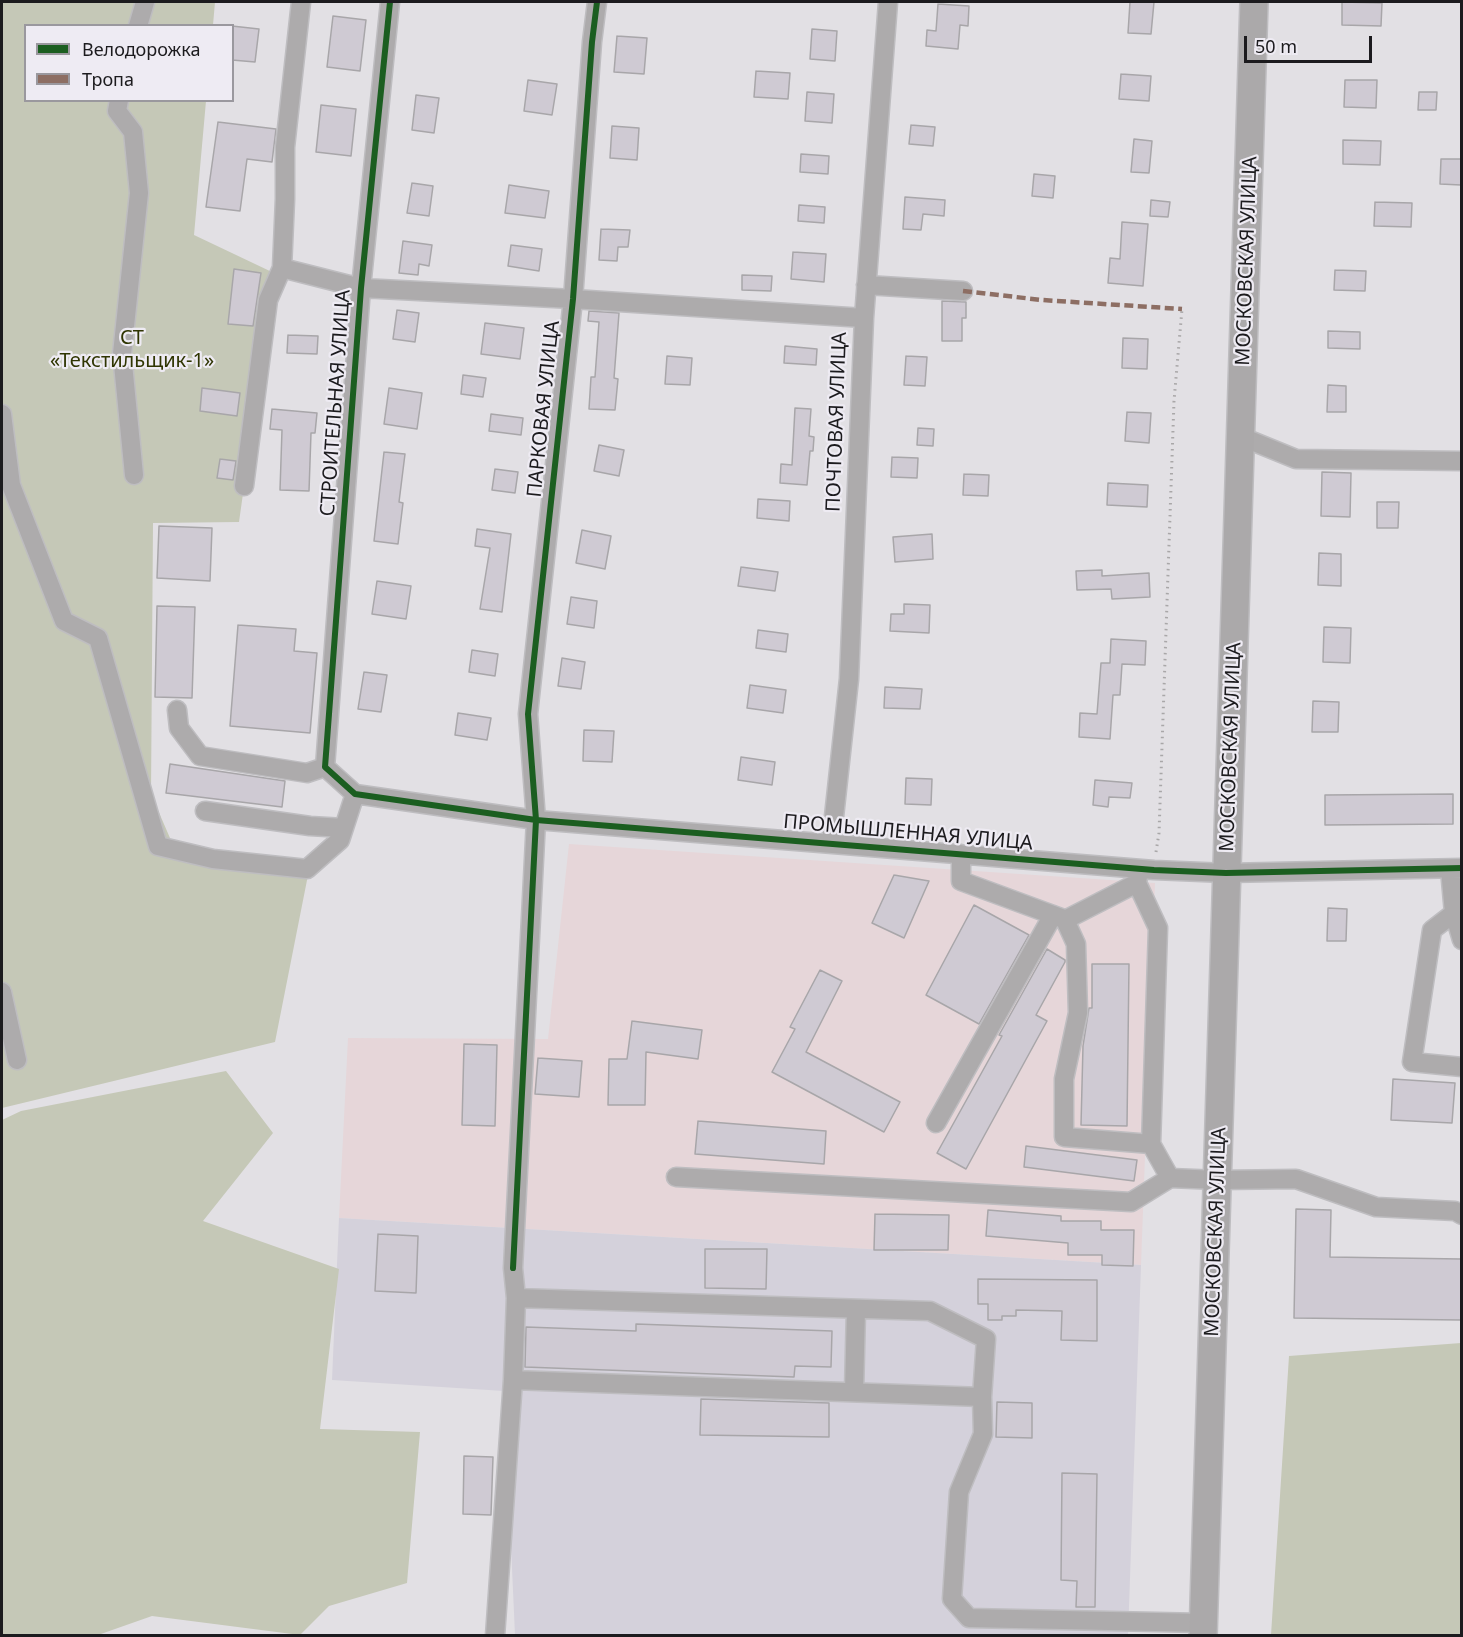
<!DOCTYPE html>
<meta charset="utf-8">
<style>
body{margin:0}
#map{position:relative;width:1463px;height:1637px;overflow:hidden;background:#e2e0e4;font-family:"Noto Sans",sans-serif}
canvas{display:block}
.frame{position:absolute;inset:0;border:3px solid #1c1b1e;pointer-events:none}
.legend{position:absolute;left:24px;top:24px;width:210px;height:78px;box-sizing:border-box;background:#eeebf3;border:2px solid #9a989e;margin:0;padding:8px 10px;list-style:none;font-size:18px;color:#1c1b1e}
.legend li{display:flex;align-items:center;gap:12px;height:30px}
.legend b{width:30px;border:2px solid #9a989e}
.scale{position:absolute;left:1244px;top:36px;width:128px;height:27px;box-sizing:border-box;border:3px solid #1c1b1e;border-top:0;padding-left:8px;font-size:18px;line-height:21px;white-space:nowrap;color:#1c1b1e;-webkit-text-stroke:4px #eeebf3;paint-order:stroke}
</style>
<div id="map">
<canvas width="1463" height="1637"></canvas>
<div class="frame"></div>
<ul class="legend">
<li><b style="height:8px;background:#1b5e20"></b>Велодорожка</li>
<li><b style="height:8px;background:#8d6e63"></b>Тропа</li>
</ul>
<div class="scale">50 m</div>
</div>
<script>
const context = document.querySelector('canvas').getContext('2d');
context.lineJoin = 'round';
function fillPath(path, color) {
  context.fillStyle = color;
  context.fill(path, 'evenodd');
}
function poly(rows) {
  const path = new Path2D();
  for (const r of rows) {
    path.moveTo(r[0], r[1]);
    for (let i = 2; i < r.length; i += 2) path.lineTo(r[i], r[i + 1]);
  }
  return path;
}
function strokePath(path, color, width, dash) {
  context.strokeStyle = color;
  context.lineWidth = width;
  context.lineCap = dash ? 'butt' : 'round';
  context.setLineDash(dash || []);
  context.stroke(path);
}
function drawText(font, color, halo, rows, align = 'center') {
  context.font = font + ' "Noto Sans",sans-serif';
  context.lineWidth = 4.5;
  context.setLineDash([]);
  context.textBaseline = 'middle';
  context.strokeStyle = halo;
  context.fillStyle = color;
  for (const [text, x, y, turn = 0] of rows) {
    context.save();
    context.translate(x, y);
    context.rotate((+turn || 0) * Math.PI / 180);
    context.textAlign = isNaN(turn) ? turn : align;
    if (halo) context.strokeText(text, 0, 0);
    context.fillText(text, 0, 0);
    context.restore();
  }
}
fillPath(poly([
 [569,844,1155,883,1141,1265,339,1218,348,1038,548,1039]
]), '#e6d6d9');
fillPath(poly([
 [339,1218,1141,1265,1128,1635,515,1635,504,1391,332,1380]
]), '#d4d1db');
fillPath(poly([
 [2,2,215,2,213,25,26,26,26,100,206,101,194,235,274,273,239,522,153,523,151,794,173,845,310,865,275,1042,2,1108],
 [226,1071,273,1133,203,1221,339,1269,320,1429,420,1432,407,1583,329,1606,300,1635,152,1616,98,1635,2,1635,2,1120,21,1111],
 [1461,1343,1461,1635,1271,1635,1289,1356]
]), '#c5c8b7');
const building = poly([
 [1130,2,1154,2,1151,34,1128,33,1130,2],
 [1342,2,1382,3,1381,26,1342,25,1342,2],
 [938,4,969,6,968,26,960,25,958,49,926,46,927,30,936,31,938,4],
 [333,16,366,20,360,71,327,67,333,16],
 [232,26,259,29,255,62,232,60,232,26],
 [812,29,837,31,835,61,810,59,812,29],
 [617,36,647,38,644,74,614,72,617,36],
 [756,71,790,73,788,99,754,97,756,71],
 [1121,74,1151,76,1149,101,1119,99,1121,74],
 [528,80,557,84,552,115,524,111,528,80],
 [1345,80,1377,80,1376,108,1344,107,1345,80],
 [807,92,834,94,832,123,805,121,807,92],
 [1419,92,1437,92,1436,110,1418,110,1419,92],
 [416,95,439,98,434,133,412,130,416,95],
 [321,105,356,109,351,156,316,152,321,105],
 [218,122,276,129,272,162,247,159,240,211,206,207,218,122],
 [911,125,935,127,933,146,909,144,911,125],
 [612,126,639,128,637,160,610,158,612,126],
 [1134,139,1152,141,1149,173,1131,172,1134,139],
 [1343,140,1381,141,1380,165,1343,164,1343,140],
 [801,154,829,156,828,174,800,172,801,154],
 [1441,159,1461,159,1461,185,1440,184,1441,159],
 [1034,174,1055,176,1053,198,1032,196,1034,174],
 [412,183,433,186,429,216,407,213,412,183],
 [509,185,549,191,545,218,505,213,509,185],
 [905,197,945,200,944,216,923,214,921,230,903,229,905,197],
 [1151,200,1170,202,1168,217,1150,216,1151,200],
 [1375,202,1412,203,1411,227,1374,226,1375,202],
 [799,205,825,207,824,223,798,221,799,205],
 [1122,222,1148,224,1143,286,1108,283,1110,258,1120,259,1122,222],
 [601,229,630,230,628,247,618,247,617,261,599,260,601,229],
 [403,241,432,245,429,266,419,264,418,275,399,273,403,241],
 [511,245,542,249,539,271,508,266,511,245],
 [793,252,826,254,824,282,791,279,793,252],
 [234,269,261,273,253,326,228,324,234,269],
 [1335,270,1366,271,1365,291,1334,290,1335,270],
 [742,275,772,276,771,291,742,290,742,275],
 [942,301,966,302,966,318,962,318,962,341,942,341,942,301],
 [397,310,419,313,415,342,393,339,397,310],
 [589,311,619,313,614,378,618,379,615,410,589,409,591,377,595,377,599,322,588,321,589,311],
 [485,323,524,328,520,359,481,354,485,323],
 [1328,331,1360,332,1360,349,1328,348,1328,331],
 [288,335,318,336,317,354,287,353,288,335],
 [1123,338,1148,339,1147,369,1122,368,1123,338],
 [785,346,817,349,816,365,784,363,785,346],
 [667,356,692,358,690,385,665,384,667,356],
 [906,356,927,357,925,386,904,385,906,356],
 [463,375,486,378,483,397,461,394,463,375],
 [1328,385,1346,386,1346,412,1327,412,1328,385],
 [202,388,240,393,237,416,200,411,202,388],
 [389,388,422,393,417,429,384,424,389,388],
 [795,408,811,409,809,436,814,437,813,451,810,451,807,485,780,483,781,464,792,465,795,408],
 [272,409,317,413,315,433,311,433,309,491,280,490,282,430,270,429,272,409],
 [1127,412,1151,413,1149,443,1125,441,1127,412],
 [491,414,523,418,521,435,489,431,491,414],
 [918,428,934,429,933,446,917,445,918,428],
 [599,445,624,450,619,476,594,471,599,445],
 [384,452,405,454,399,502,403,503,398,544,374,541,384,452],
 [892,457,918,458,917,478,891,477,892,457],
 [220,459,236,461,233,480,217,478,220,459],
 [495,469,518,472,515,493,492,490,495,469],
 [1322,472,1351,473,1350,517,1321,516,1322,472],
 [964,474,989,475,988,496,963,495,964,474],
 [1108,483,1148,485,1147,507,1107,505,1108,483],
 [758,499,790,501,789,521,757,518,758,499],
 [1377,502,1399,502,1398,528,1377,528,1377,502],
 [159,526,212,528,210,581,157,578,159,526],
 [477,529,511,534,502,612,480,609,490,548,475,546,477,529],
 [582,530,611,536,605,569,576,563,582,530],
 [932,534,933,559,895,562,893,537,932,534],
 [1319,553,1341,554,1341,586,1318,585,1319,553],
 [741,567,778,572,775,591,738,586,741,567],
 [1102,570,1102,576,1149,573,1150,597,1112,599,1111,589,1077,590,1076,571,1102,570],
 [377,581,411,586,406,619,372,614,377,581],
 [571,597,597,601,594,628,567,624,571,597],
 [904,604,930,605,929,633,890,631,891,614,904,614,904,604],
 [157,606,195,607,192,698,155,697,157,606],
 [238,625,296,629,294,651,317,653,310,733,230,726,238,625],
 [1324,627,1351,628,1350,663,1323,662,1324,627],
 [758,630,788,634,786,652,756,648,758,630],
 [1111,639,1146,641,1145,665,1122,664,1120,695,1113,695,1110,739,1079,737,1080,713,1097,714,1101,663,1110,663,1111,639],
 [472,650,498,654,495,676,469,672,472,650],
 [562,658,585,662,581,689,558,686,562,658],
 [364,672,387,675,381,712,358,709,364,672],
 [750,685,786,690,783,713,747,708,750,685],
 [885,687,922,689,920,709,884,708,885,687],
 [1313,701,1339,702,1338,732,1312,732,1313,701],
 [458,713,491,718,487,740,455,735,458,713],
 [584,730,614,731,612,762,583,761,584,730],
 [741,757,775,762,772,785,738,780,741,757],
 [170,764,285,781,282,807,166,793,170,764],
 [906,778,932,779,931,805,905,804,906,778],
 [1095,780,1132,783,1130,798,1109,797,1108,807,1093,805,1095,780],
 [1453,794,1453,824,1325,825,1325,795,1453,794],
 [894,875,929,881,904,938,872,923,894,875],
 [974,905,1029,935,979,1024,926,995,974,905],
 [1328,908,1347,909,1346,941,1327,941,1328,908],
 [1047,949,1065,960,1065,962,1036,1015,1047,1021,966,1169,937,1153,1002,1036,999,1035,1047,949],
 [1092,964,1129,964,1127,1126,1081,1125,1083,1046,1089,1008,1092,1008,1092,964],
 [820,970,842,981,806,1052,900,1102,884,1132,772,1072,795,1029,790,1027,820,970],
 [632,1021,702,1030,698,1059,646,1052,645,1105,608,1105,609,1059,627,1059,632,1021],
 [464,1044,497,1045,495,1126,462,1125,464,1044],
 [538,1058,582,1061,579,1097,535,1094,538,1058],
 [1393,1079,1455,1083,1452,1123,1391,1120,1393,1079],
 [698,1121,826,1131,824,1164,695,1154,698,1121],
 [1026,1146,1137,1160,1134,1181,1024,1167,1026,1146],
 [1296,1209,1331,1210,1330,1257,1461,1259,1461,1320,1294,1318,1296,1209],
 [988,1210,1061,1216,1061,1221,1101,1221,1101,1230,1134,1230,1133,1266,1102,1265,1102,1255,1068,1255,1068,1243,986,1236,988,1210],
 [875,1214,949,1215,948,1250,874,1250,875,1214],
 [378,1234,418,1236,416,1293,375,1291,378,1234],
 [705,1249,767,1249,766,1289,705,1288,705,1249],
 [978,1279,1097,1280,1097,1341,1061,1340,1062,1311,1016,1310,1016,1316,1002,1316,1002,1320,988,1320,988,1304,978,1304,978,1279],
 [636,1324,832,1331,831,1367,795,1366,794,1377,525,1367,526,1327,636,1331,636,1324],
 [701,1399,829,1403,829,1437,700,1435,701,1399],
 [997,1402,1032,1403,1032,1438,996,1437,997,1402],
 [464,1456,493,1457,491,1515,463,1514,464,1456],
 [1062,1473,1097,1474,1095,1607,1076,1607,1077,1581,1061,1580,1062,1473]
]);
fillPath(building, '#cfcad3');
strokePath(building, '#a8a6a9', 1.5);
const minor = poly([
 [138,26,145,2],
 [119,100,117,111,133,132,139,193,122,354,134,475],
 [282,268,361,288,573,299,864,318],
 [866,285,963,291],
 [2,414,11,485,64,621,98,638,158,846,213,859,307,869,340,840,355,794],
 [1242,437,1296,459,1462,461],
 [244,486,268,300,282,268,285,199,285,147,301,2],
 [177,710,179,728,200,756,307,773,325,767],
 [355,794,536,820,1154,870,1226,873,1462,868],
 [355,794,325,767,361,288,390,2],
 [205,811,310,826,344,828],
 [831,844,849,679,864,318,888,2],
 [961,854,961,881,1064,919],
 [1139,869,1137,883,1158,928,1151,1144,1170,1178,1218,1180,1296,1179,1376,1207,1455,1211,1462,1215],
 [1450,869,1454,913,1462,940],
 [1137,883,1065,920,1076,944,1078,1013,1064,1079,1064,1137,1151,1144],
 [1454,913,1432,930,1412,1062,1462,1067],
 [2,992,17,1060],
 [936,1123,1053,915],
 [676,1177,1131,1202,1170,1178],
 [516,1298,930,1311,986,1339,982,1397],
 [513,1380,982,1397,983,1434,959,1492,952,1599,969,1618,1203,1623],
 [854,1392,856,1309],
 [495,1636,513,1380,516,1298,513,1268,536,820,528,714,573,299,592,42,597,2]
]);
const highway = poly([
 [1203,1636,1254,2]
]);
strokePath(minor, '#bebdc0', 21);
strokePath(highway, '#bebdc0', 30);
strokePath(poly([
 [1156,852,1159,833,1174,401,1182,309]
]), '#a9a7a8', 3, [1.5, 4.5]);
strokePath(minor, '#adabac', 18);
strokePath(highway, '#aba9aa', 27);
strokePath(poly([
 [963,291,1042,300,1182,309]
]), '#8d6e63', 4.5, [9, 4.5]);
strokePath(poly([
 [390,2,361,288,325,767,355,794,536,820,1154,870,1226,873,1462,868],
 [513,1268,536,820,528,714,573,299,592,42,597,2]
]), '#1b5e20', 6);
drawText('20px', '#1c1b1e', '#eeebf3', [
 ["МОСКОВСКАЯ УЛИЦА",1247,261,-88],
 ["СТРОИТЕЛЬНАЯ УЛИЦА",336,403,-86],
 ["ПАРКОВАЯ УЛИЦА",544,409,-84],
 ["ПОЧТОВАЯ УЛИЦА",837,422,-88],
 ["МОСКОВСКАЯ УЛИЦА",1231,747,-88],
 ["ПРОМЫШЛЕННАЯ УЛИЦА",908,833,5],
 ["МОСКОВСКАЯ УЛИЦА",1216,1232,-88]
]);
drawText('20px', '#2f3502', '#eeebf3', [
 ["СТ",132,338],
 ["«Текстильщик-1»",132,361]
]);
</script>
